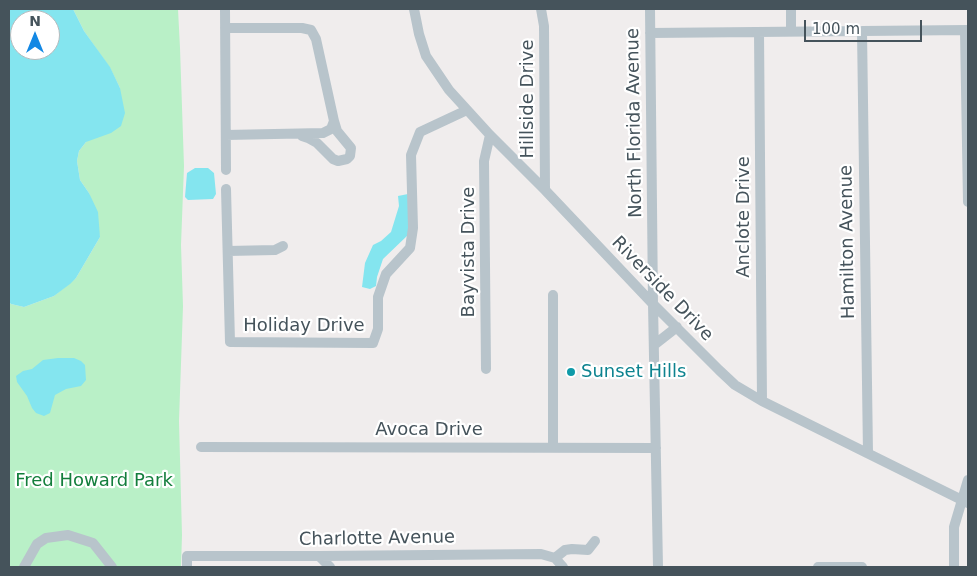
<!DOCTYPE html>
<style>
body{margin:0}
#map{position:relative;width:977px;height:576px;overflow:hidden;background:#f0eded;font-family:"DejaVu Sans",sans-serif}
canvas{display:block}
.frame{position:absolute;inset:0;border:10px solid #45535b;pointer-events:none}
.north{position:absolute;left:10px;top:10px;width:50px;height:50px;box-sizing:border-box;background:#fff;border:1px solid #b5babd;border-radius:50%;rotate:0deg;font-size:14px;font-weight:700;line-height:20px;text-align:center;color:#45535b}
.north::after{content:'';display:block;margin:auto;width:18px;height:22px;background:#1388e4;clip-path:polygon(50% 0,100% 100%,50% 72%,0 100%)}
.scale{position:absolute;left:804px;top:20px;width:118px;height:22px;box-sizing:border-box;border:2px solid #45535b;border-top:0;padding-left:6px;font-size:15px;line-height:18px;white-space:nowrap;color:#45535b;-webkit-text-stroke:4px #fff;paint-order:stroke}
</style>
<div id="map">
<canvas width="977" height="576"></canvas>
<div class="frame"></div>
<div class="north">N</div>
<div class="scale">100 m</div>
</div>
<script>
const context = document.querySelector('canvas').getContext('2d');
context.lineJoin = 'round';
function fillPath(path, color) {
  context.fillStyle = color;
  context.fill(path, 'evenodd');
}
function poly(rows) {
  const path = new Path2D();
  for (const r of rows) {
    path.moveTo(r[0], r[1]);
    for (let i = 2; i < r.length; i += 2) path.lineTo(r[i], r[i + 1]);
  }
  return path;
}
function strokePath(path, color, width, dash) {
  context.strokeStyle = color;
  context.lineWidth = width;
  context.lineCap = dash ? 'butt' : 'round';
  context.setLineDash(dash || []);
  context.stroke(path);
}
function drawText(font, color, halo, rows, align = 'center') {
  context.font = font + ' "DejaVu Sans",sans-serif';
  context.lineWidth = 4.5;
  context.setLineDash([]);
  context.textBaseline = 'middle';
  context.strokeStyle = halo;
  context.fillStyle = color;
  for (const [text, x, y, turn = 0] of rows) {
    context.save();
    context.translate(x, y);
    context.rotate((+turn || 0) * Math.PI / 180);
    context.textAlign = isNaN(turn) ? turn : align;
    if (halo) context.strokeText(text, 0, 0);
    context.fillText(text, 0, 0);
    context.restore();
  }
}
fillPath(poly([
 [73,9,178,9,180,48,184,166,181,245,183,306,179,421,182,535,181,567,9,567,9,302,11,304,24,307,54,296,76,278,100,237,89,193,80,180,77,161,79,151,86,142,120,88,110,68,84,31]
]), '#b9f0c7');
fillPath(poly([
 [9,9,73,9,84,31,110,67,120,88,125,113,121,126,111,133,86,142,79,151,77,161,80,180,89,193,98,212,100,237,76,278,70,284,54,296,24,307,11,304,9,302],
 [20,20,50,20,50,50,20,50],
 [195,168,208,168,214,173,216,194,213,199,188,200,185,197,187,173],
 [408,194,409,227,408,235,383,259,377,277,376,286,370,289,362,287,365,263,373,245,381,241,391,232,399,206,398,196],
 [58,358,74,358,81,361,85,365,86,380,81,386,66,389,55,395,50,413,44,416,36,413,32,408,27,396,17,382,16,376,23,371,32,369,43,360]
]), '#84e5ef');
strokePath(poly([
 [225,9,226,170],
 [414,9,419,34,426,56,449,90,490,135,545,190,653,304,719,370,735,385,762,401,968,503],
 [541,9,544,26,545,190],
 [650,9,653,304,658,567],
 [225,28,302,28,311,30,316,39,334,121,331,129,323,133,226,135],
 [791,31,791,9],
 [862,31,868,453],
 [965,31,968,202],
 [759,32,762,401],
 [650,33,968,30],
 [302,136,308,138,317,143,333,159,338,161,347,159,350,156,351,148,337,131,334,121],
 [226,189,230,342,373,343,378,329,378,297,386,274,410,248,413,228,411,155,420,132,467,110],
 [228,251,275,250,283,246],
 [654,345,677,327],
 [486,369,484,161,490,135],
 [553,446,553,295],
 [201,447,656,448],
 [319,556,330,567],
 [555,558,565,550,572,549,588,550,595,541],
 [24,567,37,544,46,538,68,535,93,543,112,567],
 [187,567,187,556,319,556,541,554,555,558,563,567],
 [818,567,862,567],
 [954,567,954,527,968,480]
]), '#b8c4cb', 10);
for (const [x, y, r, color] of [
 [571,372,5,"#0f9aa8"]
]) {
  const dot = new Path2D();
  dot.arc(x, y, r, 0, 2 * Math.PI);
  context.fillStyle = color;
  context.fill(dot);
  strokePath(dot, '#fff', 2);
}
drawText('18px', '#45535b', '#fff', [
 ["Hillside Drive",528,99,-90],
 ["North Florida Avenue",635,123,-91],
 ["Anclote Drive",744,217,-90],
 ["Hamilton Avenue",848,242,-91],
 ["Bayvista Drive",469,252,-90],
 ["Riverside Drive",662,289,46],
 ["Holiday Drive",304,326],
 ["Avoca Drive",429,430],
 ["Charlotte Avenue",377,539,-1]
]);
drawText('18px', '#0d838f', '#fff', [
 ["Sunset Hills",581,372]
], 'left');
drawText('18px', '#137e3c', '#fff', [
 ["Fred Howard Park",94,481]
]);
</script>
